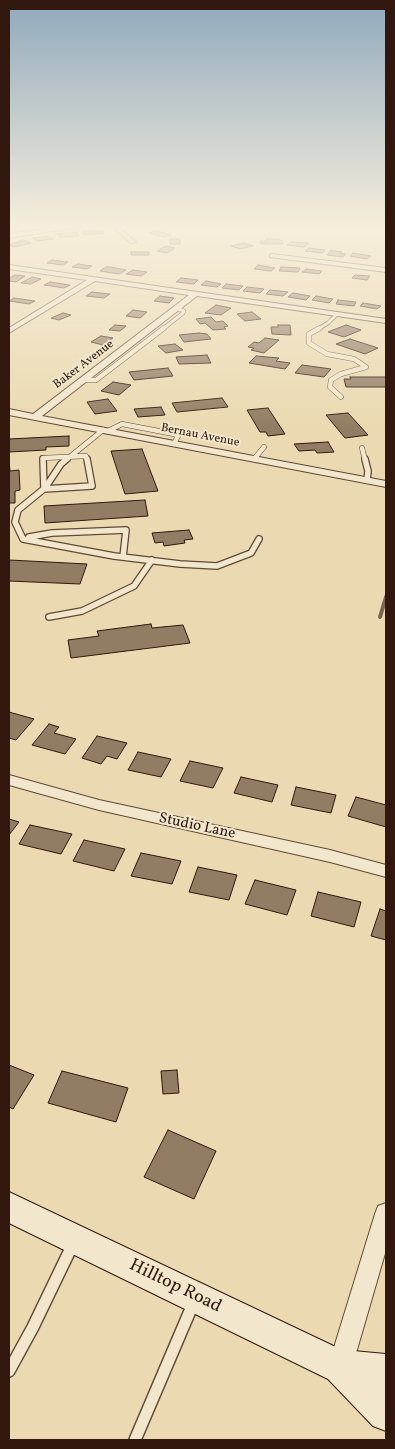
<!DOCTYPE html>
<style>
body{margin:0}
#map{position:relative;width:395px;height:1449px;overflow:hidden;background:#ebdab1;font-family:Vollkorn,serif}
canvas{display:block}
.frame{position:absolute;inset:0;border:10px solid #31170e;pointer-events:none}
</style>
<div id="map">
<canvas width="395" height="1449"></canvas>
<div class="frame"></div>
</div>
<script>
const context = document.querySelector('canvas').getContext('2d');
context.lineJoin = 'round';
function poly(rows) {
  const path = new Path2D();
  for (const r of rows) {
    path.moveTo(r[0], r[1]);
    for (let i = 2; i < r.length; i += 2) path.lineTo(r[i], r[i + 1]);
  }
  return path;
}
function strokePath(path, color, width, dash) {
  context.strokeStyle = color;
  context.lineWidth = width;
  context.lineCap = dash ? 'butt' : 'round';
  context.setLineDash(dash || []);
  context.stroke(path);
}
function fillPath(path, color) {
  context.fillStyle = color;
  context.fill(path, 'evenodd');
}
function drawText(font, color, halo, rows, align = 'center') {
  context.font = font + ' Vollkorn,serif';
  context.lineWidth = 4;
  context.setLineDash([]);
  context.textBaseline = 'middle';
  context.strokeStyle = halo;
  context.fillStyle = color;
  for (const [text, x, y, turn = 0] of rows) {
    context.save();
    context.translate(x, y);
    context.rotate((+turn || 0) * Math.PI / 180);
    context.textAlign = isNaN(turn) ? turn : align;
    if (halo) context.strokeText(text, 0, 0);
    context.fillText(text, 0, 0);
    context.restore();
  }
}
strokePath(poly([
 [380,617,386,597]
]), '#7b644f', 4);
const building = poly([
 [82,231,102,231,104,233,85,235,82,231],
 [157,231,171,235,164,237,149,233,157,231],
 [76,232,79,236,60,237,57,234,76,232],
 [47,236,53,239,37,241,32,238,47,236],
 [170,239,180,239,180,244,170,244,170,239],
 [266,239,277,239,283,241,283,244,261,244,260,241,266,241,266,239],
 [23,240,31,243,14,247,9,245,23,240],
 [291,242,299,242,309,243,304,247,287,245,291,242],
 [244,243,253,246,240,249,231,246,244,243],
 [166,246,175,248,167,253,157,251,166,246],
 [309,248,325,250,322,253,305,251,309,248],
 [331,250,342,252,340,253,346,254,343,257,327,255,331,250],
 [131,252,149,252,149,255,131,255,131,252],
 [353,253,371,256,367,259,350,256,353,253],
 [52,260,68,262,63,265,47,263,52,260],
 [78,264,92,266,87,269,72,267,78,264],
 [258,265,275,268,271,271,254,269,258,265],
 [106,267,111,267,126,270,119,274,100,271,106,267],
 [281,267,300,268,298,272,279,271,281,267],
 [306,269,322,271,319,274,302,272,306,269],
 [133,270,147,272,141,276,126,274,133,270],
 [15,275,25,276,16,282,9,281,9,278,15,275],
 [355,275,370,276,367,280,352,278,355,275],
 [32,277,41,279,31,284,21,283,32,277],
 [181,278,198,280,194,284,176,282,181,278],
 [206,281,221,284,217,287,201,285,206,281],
 [50,282,70,285,64,288,44,285,50,282],
 [226,284,243,286,239,290,222,288,226,284],
 [247,287,264,289,260,293,243,291,247,287],
 [270,290,288,292,283,296,266,294,270,290],
 [92,292,110,294,104,298,86,296,92,292],
 [293,293,310,296,306,300,288,297,293,293],
 [160,296,174,298,169,303,154,301,160,296],
 [316,296,333,299,329,303,312,300,316,296],
 [14,298,35,301,29,304,9,301,14,298],
 [338,300,356,302,354,306,336,304,338,300],
 [363,303,381,306,377,309,360,306,363,303],
 [216,305,231,308,221,315,205,313,216,305],
 [133,310,147,312,140,318,126,316,133,310],
 [252,312,261,319,245,321,237,314,252,312],
 [63,313,71,315,59,320,51,318,63,313],
 [211,317,216,322,223,321,228,326,224,327,226,329,213,330,205,323,200,324,196,319,211,317],
 [115,325,126,326,120,331,109,330,115,325],
 [278,325,290,325,291,335,272,334,271,327,278,327,278,325],
 [346,325,361,330,344,337,328,332,346,325],
 [199,333,207,334,211,339,184,342,179,335,199,333],
 [101,336,113,338,103,345,91,342,101,336],
 [265,338,279,340,264,353,251,350,254,348,248,347,254,342,259,343,265,338],
 [350,339,378,348,365,354,336,344,350,339],
 [175,344,183,350,166,353,158,346,175,344],
 [207,355,211,363,179,364,176,357,207,355],
 [256,356,279,358,276,361,290,363,285,369,249,363,256,356],
 [302,365,331,369,324,377,295,373,302,365],
 [168,368,173,376,134,380,129,372,168,368],
 [350,377,386,377,386,387,346,387,344,379,351,379,350,377],
 [113,382,131,385,119,395,101,391,113,382],
 [222,398,228,407,177,412,172,403,222,398],
 [108,399,117,411,95,414,87,402,108,399],
 [161,407,165,415,138,417,134,409,161,407],
 [268,408,285,434,268,436,266,432,260,432,247,410,268,408],
 [348,413,368,435,345,438,326,415,348,413],
 [69,436,69,446,46,447,46,450,9,452,9,439,69,436],
 [328,442,334,452,317,453,315,450,299,451,294,444,328,442],
 [142,449,158,491,125,494,111,451,142,449],
 [9,460,10,471,19,470,20,490,15,491,15,503,9,503,9,460],
 [145,500,148,516,45,523,44,506,145,500],
 [189,530,193,539,184,540,185,543,164,546,163,542,155,543,152,533,189,530],
 [9,560,87,564,80,584,9,581,9,560],
 [151,624,152,628,183,625,190,643,71,658,68,640,99,636,97,631,151,624],
 [9,712,34,719,16,740,9,738,9,712],
 [49,724,59,727,54,733,76,739,65,754,32,745,49,724],
 [97,736,127,743,117,759,107,756,101,764,82,758,97,736],
 [138,752,171,759,161,777,128,770,138,752],
 [190,761,223,768,213,788,180,781,190,761],
 [241,777,278,785,272,802,234,793,241,777],
 [296,787,336,795,331,813,291,805,296,787],
 [356,797,386,805,386,827,348,816,356,797],
 [9,819,19,822,9,835,9,819],
 [30,825,72,834,61,854,19,844,30,825],
 [84,840,125,849,114,871,73,861,84,840],
 [141,853,181,861,172,884,131,876,141,853],
 [198,867,237,875,229,900,189,892,198,867],
 [255,880,296,890,287,915,245,904,255,880],
 [318,892,361,902,354,927,311,916,318,892],
 [380,909,386,911,386,940,371,936,380,909],
 [9,1065,34,1075,13,1109,9,1107,9,1065],
 [177,1070,179,1093,163,1094,161,1071,177,1070],
 [62,1071,128,1088,116,1122,48,1103,62,1071],
 [168,1130,216,1151,194,1199,144,1177,168,1130]
]);
fillPath(building, '#927c63');
strokePath(building, '#31170e', 1);
const laneFar3 = poly([
 [163,329,183,313,184,311,176,308],
 [318,329,328,323,337,314]
]);
const laneFar2 = poly([
 [320,328,309,334,309,343,327,354,354,359,366,367,341,374,331,380,330,387,341,397],
 [82,380,96,380,164,328],
 [108,431,122,424,174,434,178,436,174,444],
 [362,448,365,460],
 [254,459,264,447],
 [43,460,43,458,86,456,87,460],
 [66,460,103,430]
]);
const laneFar1 = poly([
 [43,459,44,489,92,486,87,459],
 [67,459,61,464,45,488,18,510,15,522,23,539,114,556,180,564,217,566,251,553,259,539],
 [365,459,368,471,367,480],
 [29,537,52,533,126,530,123,557],
 [49,617,82,611,134,586,152,560]
]);
const lane = poly([
 [9,1371,33,1327,72,1246],
 [135,1440,193,1304]
]);
const street = poly([
 [72,225,93,225,9,238,9,234,72,225],
 [110,225,116,225,136,242,131,243,110,225],
 [272,254,386,268,386,272,270,257,270,255,272,254],
 [9,265,386,319,386,323,197,296,42,416,386,481,386,487,9,415,9,409,33,414,189,295,95,281,9,333,9,328,87,280,9,269,9,265],
 [9,775,99,800,330,850,386,865,386,877,330,862,99,810,9,785,9,775],
 [386,1203,386,1250,352,1367,348,1375,340,1379,332,1375,328,1367,375,1214,378,1206,386,1203]
]);
const secondary = poly([
 [9,1192,342,1350,386,1354,386,1431,373,1426,328,1379,9,1223,9,1192]
]);
strokePath(laneFar3, '#604837', 4.5);
strokePath(laneFar2, '#604837', 5.5);
strokePath(laneFar1, '#604837', 8);
strokePath(lane, '#604837', 14);
strokePath(street, '#604837', 2);
strokePath(secondary, '#31170e', 2);
strokePath(laneFar3, '#f2e7cc', 3);
strokePath(laneFar2, '#f2e7cc', 4.5);
strokePath(laneFar1, '#f2e7cc', 5.5);
strokePath(lane, '#f2e7cc', 11);
fillPath(street, '#f2e7cc');
fillPath(secondary, '#f2e7cc');
const sky = context.createLinearGradient(0, 0, 0, 427);
sky.addColorStop(0, '#90a9bc');
sky.addColorStop(0.53, '#f6eedc');
sky.addColorStop(1, '#f6eedc00');
context.fillStyle = sky;
context.fillRect(0, 0, 395, 427);
drawText('12px', '#31170e', '#f2e7cc', [
 ["Baker Avenue",84,365,-37],
 ["Bernau Avenue",200,436,11]
]);
drawText('15px', '#31170e', '#f2e7cc', [
 ["Studio Lane",197,827,12]
]);
drawText('18px', '#31170e', '#f2e7cc', [
 ["Hilltop Road",175,1287,26]
]);
</script>
